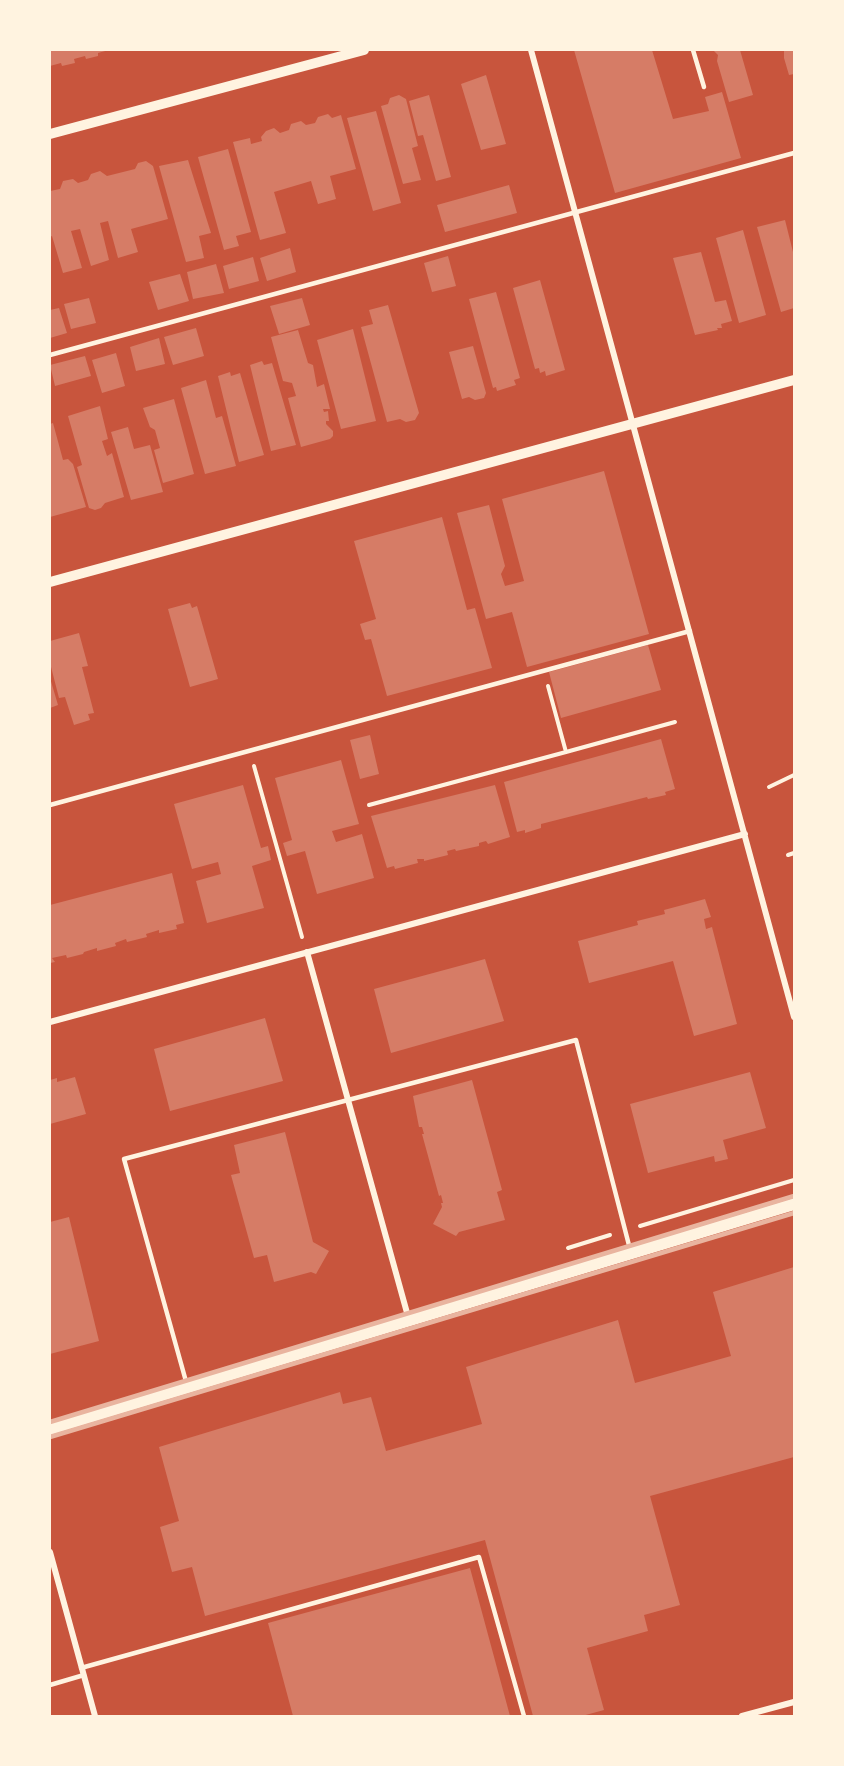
<!DOCTYPE html>
<style>
body{margin:0}
#map{position:relative;width:844px;height:1766px;overflow:hidden;background:#c8553d;font-family:Signika,sans-serif}
canvas{display:block}
.frame{position:absolute;inset:0;border:51px solid #fff3e0;pointer-events:none}
</style>
<div id="map">
<canvas width="844" height="1766"></canvas>
<div class="frame"></div>
</div>
<script>
const context = document.querySelector('canvas').getContext('2d');
context.lineJoin = 'round';
function fillPath(path, color) {
  context.fillStyle = color;
  context.fill(path, 'evenodd');
}
function poly(rows) {
  const path = new Path2D();
  for (const r of rows) {
    path.moveTo(r[0], r[1]);
    for (let i = 2; i < r.length; i += 2) path.lineTo(r[i], r[i + 1]);
  }
  return path;
}
function strokePath(path, color, width, dash) {
  context.strokeStyle = color;
  context.lineWidth = width;
  context.lineCap = dash ? 'butt' : 'round';
  context.setLineDash(dash || []);
  context.stroke(path);
}
fillPath(poly([
 [50,50,109,50,98,53,98,56,86,59,85,56,74,59,75,63,62,66,61,63,50,66],
 [574,50,652,50,673,119,709,111,705,97,722,92,741,158,615,193],
 [713,50,740,50,753,95,729,102,717,61,718,55],
 [784,50,794,50,794,74,789,75,784,58],
 [486,75,506,144,481,150,461,84],
 [399,95,406,99,418,146,412,148,421,180,403,184,381,106,388,104,390,98],
 [429,95,451,177,436,181,423,135,418,136,409,101],
 [376,111,401,203,373,211,347,118],
 [328,114,332,118,341,115,356,169,330,176,336,199,318,204,311,181,274,192,286,233,260,240,233,142,250,138,251,144,262,141,261,137,266,131,274,128,280,133,289,130,291,124,301,121,306,125,315,123,318,117],
 [228,149,251,232,236,236,239,246,224,250,198,157],
 [188,160,211,233,199,236,204,258,186,262,159,166],
 [146,161,153,166,168,219,131,229,138,252,118,258,108,221,100,223,109,260,91,266,80,229,71,231,82,268,63,273,52,236,50,237,50,191,60,189,63,181,73,179,78,183,88,180,91,174,100,171,107,176,135,169,138,163],
 [509,185,517,213,445,232,437,205],
 [785,220,794,256,794,308,781,312,757,227],
 [743,230,766,315,739,323,716,238],
 [290,248,296,272,267,281,260,258],
 [701,252,715,302,726,300,732,321,721,324,722,328,717,328,718,330,695,335,673,258],
 [448,256,456,286,432,292,424,263],
 [253,257,259,281,229,289,223,266],
 [216,264,224,293,193,299,187,272],
 [180,274,189,301,158,310,149,282],
 [540,280,565,370,546,376,545,371,540,373,539,368,535,369,513,288],
 [496,292,520,378,514,380,516,385,497,391,496,387,493,388,469,299],
 [89,298,96,323,71,329,64,304],
 [302,298,310,325,279,334,270,306],
 [388,305,419,413,415,420,406,422,400,419,387,422,361,327,373,324,369,310],
 [59,308,67,333,50,338,50,310],
 [196,328,204,356,173,365,164,337],
 [353,329,376,421,341,429,317,340],
 [298,330,308,363,313,365,317,387,324,384,330,409,323,409,324,412,328,411,329,421,326,421,326,424,333,431,333,436,330,439,301,447,288,398,296,396,292,383,283,381,271,337],
 [159,338,165,364,136,371,130,347],
 [473,346,486,393,484,398,475,400,469,397,462,399,449,352],
 [116,353,125,386,102,393,92,360],
 [85,356,91,376,55,386,50,365],
 [262,361,264,365,272,363,296,445,271,451,250,365],
 [230,372,231,376,240,373,264,455,239,462,218,376],
 [206,380,216,418,222,416,236,466,205,474,181,388],
 [174,399,194,474,163,483,154,450,160,448,155,430,150,427,143,408],
 [100,406,108,439,102,441,107,456,112,453,124,497,105,503,101,508,95,510,89,508,77,467,82,465,68,416],
 [53,423,63,460,68,459,73,464,86,507,50,517,50,424],
 [128,427,134,449,150,445,163,492,131,500,111,432],
 [604,471,649,634,527,667,512,612,486,619,457,513,489,505,505,566,501,574,505,586,524,581,502,499],
 [442,517,467,610,475,608,492,668,387,696,371,639,365,640,360,624,376,619,354,541],
 [190,603,192,608,197,606,218,679,190,687,168,609],
 [79,633,88,666,82,667,94,713,88,714,90,720,74,725,65,697,59,698,50,663,50,641],
 [648,645,661,690,561,718,549,672],
 [50,678,58,705,50,708],
 [370,735,379,774,360,779,350,740],
 [661,739,675,789,665,792,666,795,648,799,647,797,541,824,541,828,525,833,525,830,517,832,504,782],
 [341,760,359,824,332,831,336,842,362,834,374,878,317,894,305,851,287,856,283,843,292,840,275,778],
 [243,785,261,848,268,846,271,860,252,866,264,908,207,923,196,881,221,874,218,862,192,869,174,804],
 [495,785,510,837,488,844,486,841,479,843,479,846,456,851,455,849,447,851,448,855,424,861,424,859,417,859,418,863,395,869,394,866,387,868,371,816],
 [172,873,184,923,176,925,177,929,159,933,159,930,146,934,147,937,127,942,126,939,115,943,116,946,97,951,97,948,84,952,83,954,67,958,66,955,52,958,55,962,50,963,50,905],
 [705,899,711,917,704,919,706,929,712,927,737,1024,694,1036,673,961,589,983,578,941,638,925,637,921,665,914,664,910],
 [485,959,504,1021,391,1053,374,989],
 [265,1018,283,1081,170,1111,154,1049],
 [750,1072,766,1128,723,1140,728,1159,715,1162,714,1156,648,1173,630,1104],
 [75,1077,86,1114,50,1124,50,1080,57,1078,57,1082],
 [472,1080,502,1190,497,1192,505,1220,459,1232,456,1236,433,1224,442,1207,441,1203,443,1203,441,1195,439,1196,422,1134,424,1134,422,1127,419,1127,413,1096],
 [285,1132,313,1242,329,1251,316,1274,311,1272,274,1282,267,1255,254,1258,231,1175,240,1173,234,1145],
 [69,1217,99,1341,50,1354,50,1222],
 [794,1267,794,1457,650,1496,680,1605,644,1615,648,1631,587,1648,604,1710,582,1716,533,1716,485,1540,205,1616,192,1567,172,1572,160,1527,179,1521,159,1447,340,1392,343,1404,371,1397,386,1451,482,1424,466,1367,618,1320,635,1383,731,1356,713,1292],
 [470,1568,510,1716,293,1716,268,1623]
]), '#d67c66');
strokePath(poly([
 [548,686,566,752,675,722],
 [254,766,302,937],
 [769,787,794,775],
 [369,805,566,752],
 [788,855,794,853],
 [640,1226,794,1180],
 [568,1248,610,1235]
]), '#fff3e0', 4);
strokePath(poly([
 [693,50,704,87],
 [50,355,794,153],
 [50,805,690,631],
 [187,1385,124,1159,576,1040,631,1253],
 [81,1668,479,1557,524,1716],
 [50,1685,84,1675]
]), '#fff3e0', 4.5);
strokePath(poly([
 [531,50,794,1017],
 [307,952,409,1320],
 [50,1022,745,834],
 [50,1552,95,1716],
 [742,1716,794,1702]
]), '#fff3e0', 6);
strokePath(poly([
 [50,134,364,50],
 [50,582,794,380]
]), '#fff3e0', 10);
strokePath(poly([
 [50,1429,794,1204]
]), '#fff3e0', 12);
strokePath(poly([
 [50,1422,794,1196],
 [50,1437,794,1213]
]), '#e9b49f', 4.5);
</script>
